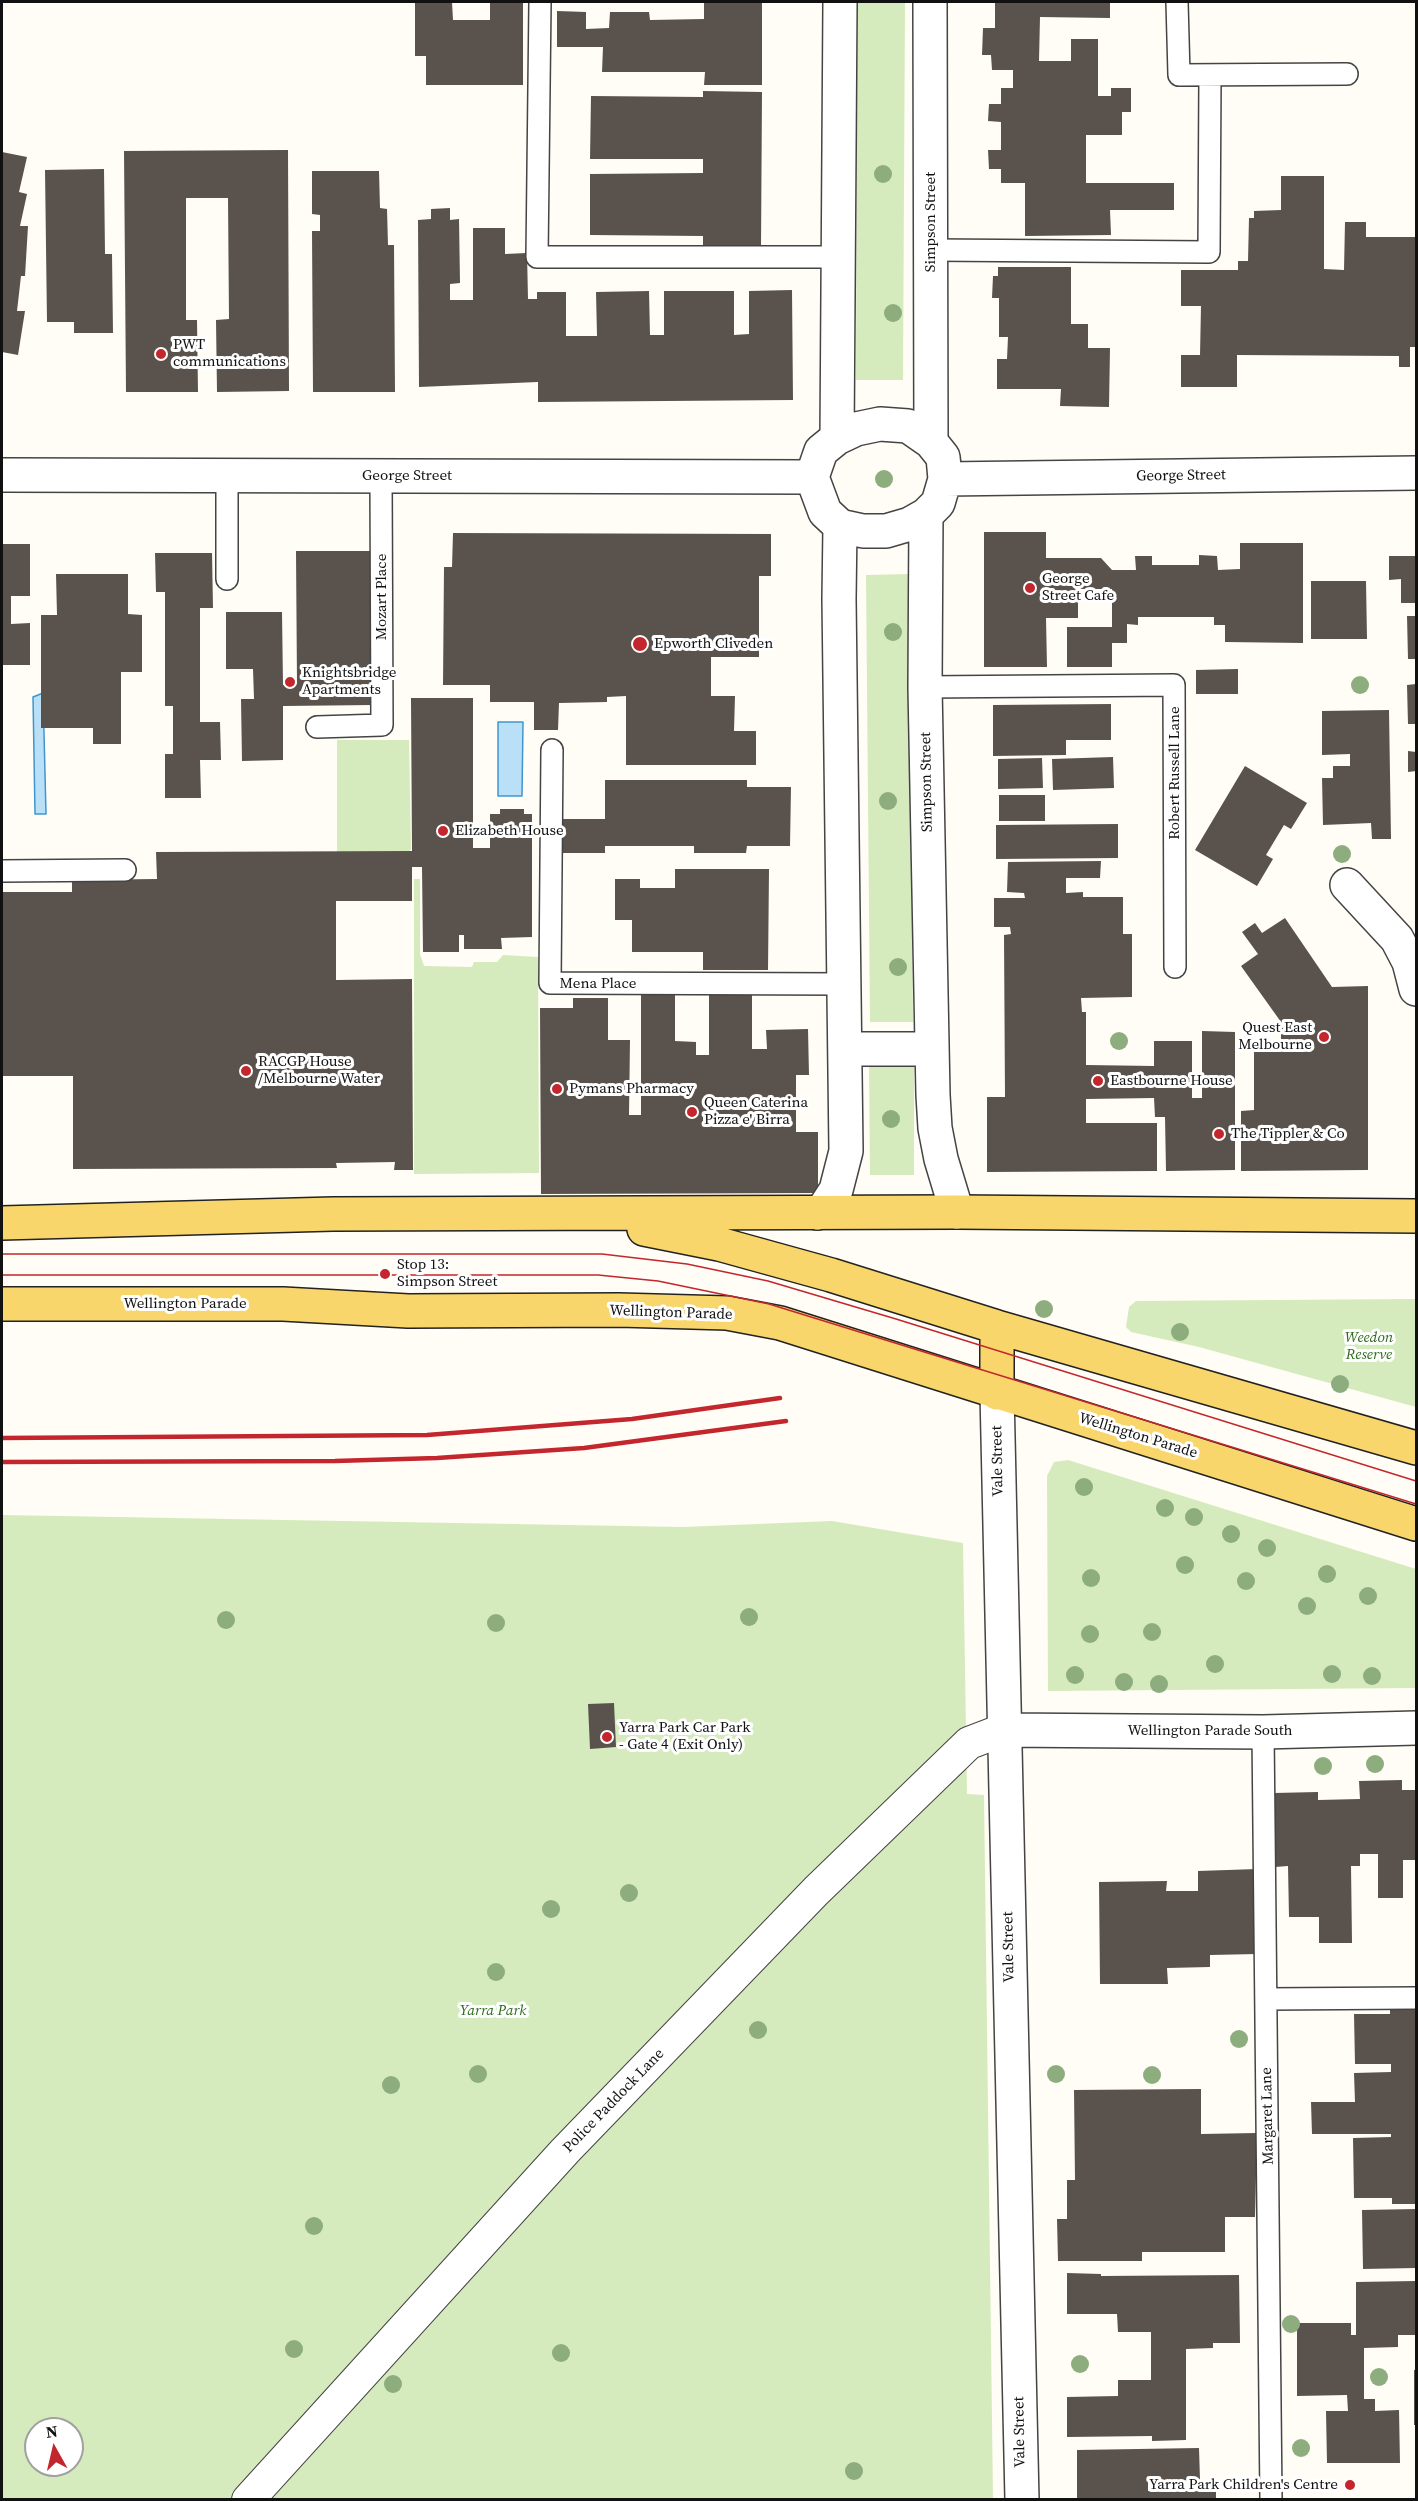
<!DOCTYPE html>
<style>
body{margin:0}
#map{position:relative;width:1418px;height:2501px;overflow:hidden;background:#fffdf5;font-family:"Source Serif 4",serif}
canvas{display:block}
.frame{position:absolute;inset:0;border:3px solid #111;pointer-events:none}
.north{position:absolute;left:24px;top:2417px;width:60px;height:60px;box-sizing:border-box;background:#fff;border:2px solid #a0a0a0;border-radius:50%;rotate:352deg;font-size:16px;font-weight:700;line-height:24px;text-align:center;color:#111}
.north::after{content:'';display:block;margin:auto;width:21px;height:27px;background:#c4262e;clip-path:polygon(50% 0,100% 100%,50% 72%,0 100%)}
</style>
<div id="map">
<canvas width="1418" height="2501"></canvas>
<div class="frame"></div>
<div class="north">N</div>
</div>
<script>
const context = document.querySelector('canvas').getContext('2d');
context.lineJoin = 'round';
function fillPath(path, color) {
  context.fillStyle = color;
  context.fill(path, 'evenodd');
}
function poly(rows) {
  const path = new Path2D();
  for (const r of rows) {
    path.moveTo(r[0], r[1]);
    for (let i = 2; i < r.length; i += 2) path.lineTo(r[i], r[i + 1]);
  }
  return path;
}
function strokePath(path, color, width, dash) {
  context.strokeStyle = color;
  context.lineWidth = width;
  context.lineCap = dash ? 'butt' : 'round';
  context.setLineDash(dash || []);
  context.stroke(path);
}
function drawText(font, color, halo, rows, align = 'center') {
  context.font = font + ' "Source Serif 4",serif';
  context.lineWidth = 6;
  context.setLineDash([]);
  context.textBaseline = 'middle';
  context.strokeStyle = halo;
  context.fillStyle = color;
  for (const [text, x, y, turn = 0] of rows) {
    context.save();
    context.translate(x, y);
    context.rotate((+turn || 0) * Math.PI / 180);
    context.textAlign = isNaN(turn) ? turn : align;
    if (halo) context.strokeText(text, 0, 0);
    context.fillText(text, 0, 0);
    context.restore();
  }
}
fillPath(poly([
 [857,2,905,2,903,380,856,380],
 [909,574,913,1022,870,1022,866,575],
 [337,740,409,740,411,849,404,858,337,859],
 [414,879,420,879,420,954,424,966,472,967,474,962,497,962,503,955,538,957,539,1173,414,1174],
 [869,1065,914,1065,914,1175,870,1175],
 [1416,1299,1416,1407,1199,1347,1131,1332,1126,1327,1129,1307,1136,1301],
 [1068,1460,1416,1569,1416,1688,1048,1691,1047,1476,1054,1462],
 [2,1515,683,1527,832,1521,963,1543,967,1794,984,1795,993,2499,2,2500],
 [36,2429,72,2429,72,2465,36,2465]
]), '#d5ebbd');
const water = poly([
 [43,693,46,814,35,814,33,697,43,693],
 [498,722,523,722,522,796,498,796,498,722]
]);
fillPath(water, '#b9e0f7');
strokePath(water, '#3f96cf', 1.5);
fillPath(poly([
 [415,2,452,2,453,20,490,20,490,2,523,2,523,85,426,85,426,56,415,56],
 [704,2,762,2,762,85,704,85,705,72,602,72,603,47,557,47,557,11,586,12,586,29,609,28,610,12,649,12,650,20,704,19],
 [995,2,1110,2,1110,18,1040,17,1039,61,1071,61,1071,39,1098,39,1098,96,1111,96,1111,88,1131,88,1131,112,1122,112,1122,135,1086,135,1086,183,1174,183,1174,210,1110,210,1111,235,1025,236,1025,183,1001,183,1001,169,989,169,988,150,1001,150,1001,122,988,121,989,104,1001,104,1001,88,1013,88,1013,70,992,70,991,55,982,55,983,28,995,28],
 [703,91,762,92,761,247,703,247,703,236,590,235,590,174,703,173,703,159,590,159,591,96,703,97],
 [288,150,289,391,217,392,216,320,229,319,228,198,186,198,186,320,197,320,198,392,126,392,124,151],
 [2,152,27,157,19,192,27,194,20,226,28,226,25,276,21,276,17,311,25,311,18,355,2,352],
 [104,169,105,254,112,254,113,333,74,333,74,322,47,322,45,170],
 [312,171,379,171,380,208,387,209,388,245,394,245,395,392,313,392,312,231,320,231,320,215,312,214],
 [1281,176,1324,176,1324,269,1344,270,1345,222,1366,222,1366,237,1416,237,1416,347,1410,347,1410,367,1399,367,1399,356,1237,355,1237,387,1181,387,1181,355,1200,355,1201,306,1181,306,1181,270,1238,270,1238,261,1248,261,1249,218,1254,218,1254,211,1281,210],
 [450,208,450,220,459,219,460,283,450,284,450,300,473,300,473,228,505,228,505,254,527,253,528,299,537,299,537,292,566,292,566,336,597,336,596,292,649,291,650,335,664,335,664,291,734,291,734,335,749,334,749,291,792,290,793,400,538,402,538,382,419,387,418,220,431,219,431,209],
 [998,267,1071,267,1071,324,1088,324,1088,348,1110,348,1109,407,1060,406,1061,389,997,389,997,359,1007,359,1008,337,999,337,999,298,992,298,993,276,998,276],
 [984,532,1046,532,1046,558,1101,558,1112,570,1136,570,1135,556,1152,556,1152,565,1199,565,1199,555,1217,556,1218,570,1240,569,1240,543,1303,543,1303,643,1225,642,1225,625,1214,625,1214,617,1138,617,1138,625,1127,624,1127,643,1112,643,1112,667,1067,667,1067,627,1112,627,1112,589,1078,589,1078,618,1046,618,1047,667,984,667],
 [453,533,771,534,771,576,759,576,759,657,711,657,711,696,735,696,734,731,756,731,756,765,626,765,626,696,607,697,607,702,559,703,558,730,534,730,534,702,490,702,490,685,443,685,444,567,452,567],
 [2,544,30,544,30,596,11,596,11,624,30,623,30,665,2,665],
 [296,551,372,551,373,705,283,706,283,760,242,761,241,699,254,699,253,669,226,669,226,612,282,612,283,685,297,684],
 [155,553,212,553,213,608,200,608,200,722,220,722,221,760,200,760,201,798,165,798,165,754,173,754,173,706,165,706,165,592,156,592],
 [1389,556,1416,556,1416,603,1401,603,1401,579,1389,580],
 [56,574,128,574,128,614,142,615,142,672,121,672,121,744,93,744,93,728,41,728,41,615,57,615],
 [1311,581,1366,581,1367,639,1311,639],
 [1407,616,1416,616,1416,659,1408,659],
 [1238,669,1238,694,1196,694,1196,670],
 [1416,684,1416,724,1408,724,1407,685],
 [411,698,473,698,473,848,490,848,490,814,500,814,500,809,524,809,524,814,532,814,532,937,501,938,502,949,464,949,464,935,459,935,459,952,423,952,422,867,412,867,412,901,336,901,336,980,412,979,413,1170,394,1170,395,1162,336,1163,337,1168,73,1169,73,1076,2,1076,2,892,72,892,72,880,157,879,156,852,412,851],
 [1111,704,1111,740,1066,740,1066,755,993,756,993,705],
 [1389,710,1391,839,1372,839,1371,823,1323,825,1322,778,1333,778,1333,766,1350,766,1350,754,1322,755,1322,711],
 [1408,751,1416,752,1416,771,1408,772],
 [1113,757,1114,788,1053,790,1052,759],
 [1042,758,1043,788,998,789,998,759],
 [1245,766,1307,803,1291,829,1284,825,1266,855,1273,859,1257,886,1195,850],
 [605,780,747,780,747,787,791,787,790,846,747,846,746,853,694,853,694,846,605,846,605,853,562,853,561,819,605,819],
 [999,795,1045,795,1045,821,999,821],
 [1118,824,1118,858,996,859,996,825],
 [1101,861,1100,878,1066,878,1066,893,1083,892,1083,897,1123,897,1123,934,1132,934,1132,997,1081,998,1082,1012,1086,1012,1086,1065,1154,1066,1154,1041,1192,1041,1192,1098,1202,1098,1202,1031,1235,1032,1235,1170,1166,1171,1165,1117,1155,1117,1154,1098,1086,1099,1086,1123,1157,1123,1157,1171,987,1172,987,1097,1005,1097,1004,935,1011,934,1010,927,994,927,994,898,1025,898,1024,893,1007,892,1008,862],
 [675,869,769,869,768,970,703,970,703,952,632,952,632,920,615,920,615,879,640,879,640,888,675,888],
 [1285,918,1332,987,1368,986,1368,1170,1241,1171,1241,1111,1254,1110,1254,1052,1281,1052,1281,1022,1241,966,1258,954,1242,932,1255,923,1262,933],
 [709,990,752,990,752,1049,767,1049,766,1030,808,1029,809,1075,796,1075,796,1132,818,1132,818,1193,541,1194,540,1008,573,1008,573,998,608,998,608,1040,630,1040,629,1115,641,1115,641,991,675,991,675,1041,696,1042,696,1055,709,1055],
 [614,1703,616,1747,590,1749,588,1704],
 [1402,1780,1402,1790,1416,1790,1416,1860,1403,1860,1403,1898,1378,1898,1378,1854,1360,1854,1360,1866,1351,1866,1352,1943,1319,1943,1319,1917,1289,1917,1288,1866,1275,1867,1274,1793,1318,1792,1318,1800,1360,1799,1359,1781],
 [1257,1869,1257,1954,1210,1955,1210,1967,1167,1968,1168,1984,1100,1984,1099,1882,1167,1881,1166,1891,1198,1891,1198,1871],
 [1390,2005,1416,2005,1416,2204,1392,2204,1392,2198,1354,2198,1353,2138,1391,2137,1391,2134,1312,2134,1311,2102,1355,2102,1354,2073,1391,2072,1391,2064,1355,2064,1354,2014,1390,2014],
 [1201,2089,1201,2134,1257,2133,1255,2217,1225,2217,1225,2252,1142,2252,1142,2261,1058,2261,1057,2219,1067,2219,1067,2180,1075,2180,1074,2090],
 [1416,2209,1416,2268,1363,2269,1362,2210],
 [1067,2273,1101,2274,1101,2276,1239,2275,1240,2343,1213,2343,1213,2348,1186,2349,1186,2440,1152,2441,1152,2436,1067,2437,1067,2397,1118,2396,1118,2380,1151,2380,1151,2332,1118,2332,1117,2314,1067,2314],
 [1416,2281,1416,2335,1398,2335,1398,2347,1364,2348,1364,2399,1375,2399,1375,2411,1399,2410,1400,2463,1327,2463,1326,2411,1348,2411,1347,2395,1297,2396,1297,2323,1351,2323,1351,2335,1356,2335,1356,2282],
 [1414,2370,1416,2370,1416,2425,1414,2425],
 [1199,2448,1200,2480,1148,2481,1148,2491,1216,2491,1216,2499,1077,2499,1077,2450]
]), '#5a524d');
const service = poly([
 [540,2,537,257,838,257],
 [1177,2,1179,75,1347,74],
 [931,250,1209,252,1210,75],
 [227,579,227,476],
 [925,687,1174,685,1175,967],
 [317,727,382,725,381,476],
 [552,750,550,983,844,984],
 [2,871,125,870],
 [1263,1732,1271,2500],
 [1267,1999,1416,1998]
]);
const pedestrian = poly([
 [248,2500,565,2151,816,1891,969,1743,1003,1730]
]);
const minor = poly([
 [930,2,931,442],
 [880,424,908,426,931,442,943,457,945,479,938,503,926,515,910,524,886,531,863,531,840,526,825,512,812,477,821,451,837,438,856,429,880,424],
 [837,438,840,2],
 [2,475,812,477],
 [945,479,1416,473],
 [926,515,925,687,933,1095,935,1128,941,1159,957,1212],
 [1347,885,1397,939,1409,962,1416,989],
 [845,1049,932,1049],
 [817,1213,825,1207,836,1190,846,1151,839,599,840,526],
 [997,1393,1022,2500],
 [1003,1730,1263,1732,1416,1728]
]);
const primary = poly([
 [2,1223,333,1214,957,1212,1416,1216],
 [644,1229,719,1244,831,1275,997,1327,1416,1448],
 [2,1304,283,1304,408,1311,619,1310,727,1313,780,1323,1416,1524],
 [997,1327,997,1393]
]);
strokePath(service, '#444', 24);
strokePath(pedestrian, '#444', 34);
strokePath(minor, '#444', 36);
strokePath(primary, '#222', 36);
strokePath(service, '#fff', 21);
strokePath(pedestrian, '#fff', 32);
strokePath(minor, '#fff', 33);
strokePath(primary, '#f9d66b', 33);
strokePath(poly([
 [2,1254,602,1254,687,1264,768,1281,896,1319,1416,1481],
 [2,1275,598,1275,658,1281,769,1304,1416,1504]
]), '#c4262e', 1.5);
strokePath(poly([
 [2,1438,427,1435,632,1419,780,1398],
 [2,1462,335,1461,437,1458,584,1448,786,1421]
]), '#c4262e', 4.5);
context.fillStyle = '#8dad7f';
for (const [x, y] of [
 [883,174],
 [893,313],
 [884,479],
 [893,632],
 [1360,685],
 [888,801],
 [1342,854],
 [898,967],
 [1119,1041],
 [891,1119],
 [1044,1309],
 [1180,1332],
 [1340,1384],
 [1084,1487],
 [1165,1508],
 [1194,1517],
 [1231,1534],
 [1267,1548],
 [1185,1565],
 [1327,1574],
 [1091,1578],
 [1246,1581],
 [1368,1596],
 [1307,1606],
 [749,1617],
 [226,1620],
 [496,1623],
 [1152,1632],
 [1090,1634],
 [1215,1664],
 [1332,1674],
 [1075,1675],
 [1372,1676],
 [1124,1682],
 [1159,1684],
 [1375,1764],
 [1323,1766],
 [629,1893],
 [551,1909],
 [496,1972],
 [758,2030],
 [1239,2039],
 [478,2074],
 [1056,2074],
 [1152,2075],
 [391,2085],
 [314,2226],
 [1291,2324],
 [294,2349],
 [561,2353],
 [1080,2364],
 [1379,2377],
 [393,2384],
 [1301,2448],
 [854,2471]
]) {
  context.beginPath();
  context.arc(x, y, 9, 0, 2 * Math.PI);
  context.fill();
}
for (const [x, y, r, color] of [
 [161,354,6,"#c4262e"],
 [1030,588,6,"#c4262e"],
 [640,644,8,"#c4262e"],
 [290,682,6,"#c4262e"],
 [443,831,6,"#c4262e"],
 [1324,1037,6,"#c4262e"],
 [246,1071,6,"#c4262e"],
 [1098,1081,6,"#c4262e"],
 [557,1089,6,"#c4262e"],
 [692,1112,6,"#c4262e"],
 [1219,1134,6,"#c4262e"],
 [385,1274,6,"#c4262e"],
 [607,1737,6,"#c4262e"],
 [1350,2485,6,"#c4262e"]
]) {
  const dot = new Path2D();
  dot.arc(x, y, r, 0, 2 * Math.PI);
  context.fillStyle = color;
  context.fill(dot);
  strokePath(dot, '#fff', 2);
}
drawText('15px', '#111', '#fff', [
 ["Simpson Street",931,222,-90],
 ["George Street",407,476],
 ["George Street",1181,476,-1],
 ["Mozart Place",382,597,-90],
 ["Robert Russell Lane",1175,773,-90],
 ["Simpson Street",927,782,-91],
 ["Mena Place",598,984],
 ["Wellington Parade",185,1304],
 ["Wellington Parade",671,1313,2],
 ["Wellington Parade",1138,1436,17],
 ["Vale Street",998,1461,-91],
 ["Wellington Parade South",1210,1731],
 ["Vale Street",1009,1947,-91],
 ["Police Paddock Lane",614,2101,-46],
 ["Margaret Lane",1268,2116,-91],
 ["Vale Street",1020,2432,-91]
]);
drawText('15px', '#111', '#fff', [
 ["PWT",173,345],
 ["communications",173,362],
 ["George",1042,579],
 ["Street Cafe",1042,596],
 ["Epworth Cliveden",654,644],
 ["Knightsbridge",302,673],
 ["Apartments",302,690],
 ["Elizabeth House",455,831],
 ["Quest East",1312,1028,"right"],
 ["Melbourne",1312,1045,"right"],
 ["RACGP House",258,1062],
 ["/Melbourne Water",258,1079],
 ["Eastbourne House",1110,1081],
 ["Pymans Pharmacy",569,1089],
 ["Queen Caterina",704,1103],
 ["Pizza e' Birra",704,1120],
 ["The Tippler & Co",1231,1134],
 ["Stop 13:",397,1265],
 ["Simpson Street",397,1282],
 ["Yarra Park Car Park",619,1728],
 ["- Gate 4 (Exit Only)",619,1745],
 ["Yarra Park Children's Centre",1338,2485,"right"]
], 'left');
drawText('italic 15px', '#2f6b1f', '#fff', [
 ["Weedon",1369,1338],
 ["Reserve",1369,1355],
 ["Yarra Park",493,2011]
]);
</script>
